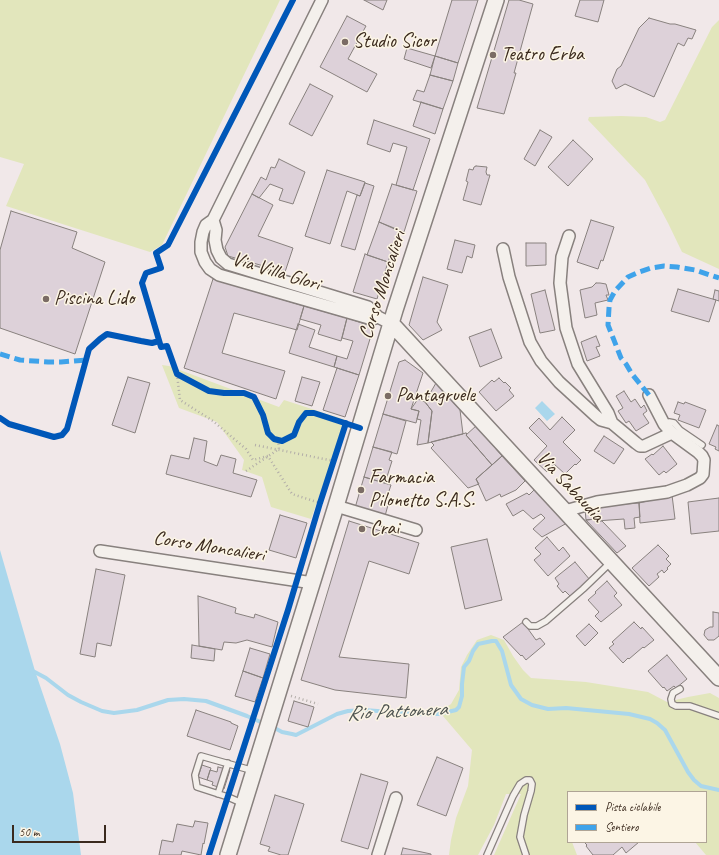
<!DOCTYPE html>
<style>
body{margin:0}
#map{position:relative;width:719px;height:855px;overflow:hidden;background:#f1e8e9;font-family:Caveat,sans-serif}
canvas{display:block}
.legend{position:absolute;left:567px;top:791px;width:140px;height:52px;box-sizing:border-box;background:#fcf5e5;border:1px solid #afa495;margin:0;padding:5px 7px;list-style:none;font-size:12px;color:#3b2a1e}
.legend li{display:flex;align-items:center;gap:8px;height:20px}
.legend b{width:20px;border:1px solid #afa495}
.scale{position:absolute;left:12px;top:825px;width:94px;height:18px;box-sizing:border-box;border:2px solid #3b2a1e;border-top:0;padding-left:5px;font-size:12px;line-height:14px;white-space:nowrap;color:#3b2a1e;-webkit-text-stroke:3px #fcf5e5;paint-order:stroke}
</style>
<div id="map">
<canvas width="719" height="855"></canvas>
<ul class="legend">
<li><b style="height:5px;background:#0057b8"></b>Pista ciclabile</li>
<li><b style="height:5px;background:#3fa3ea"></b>Sentiero</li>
</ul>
<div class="scale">50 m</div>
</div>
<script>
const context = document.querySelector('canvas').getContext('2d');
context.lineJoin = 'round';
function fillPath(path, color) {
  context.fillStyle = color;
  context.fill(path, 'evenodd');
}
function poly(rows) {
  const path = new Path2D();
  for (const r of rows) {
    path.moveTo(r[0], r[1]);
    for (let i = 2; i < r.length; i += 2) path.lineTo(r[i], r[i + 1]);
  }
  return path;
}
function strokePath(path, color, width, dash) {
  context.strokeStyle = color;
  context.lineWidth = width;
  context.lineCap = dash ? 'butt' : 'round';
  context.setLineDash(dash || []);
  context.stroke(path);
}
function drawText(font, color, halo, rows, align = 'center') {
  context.font = font + ' Caveat,sans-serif';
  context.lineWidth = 3;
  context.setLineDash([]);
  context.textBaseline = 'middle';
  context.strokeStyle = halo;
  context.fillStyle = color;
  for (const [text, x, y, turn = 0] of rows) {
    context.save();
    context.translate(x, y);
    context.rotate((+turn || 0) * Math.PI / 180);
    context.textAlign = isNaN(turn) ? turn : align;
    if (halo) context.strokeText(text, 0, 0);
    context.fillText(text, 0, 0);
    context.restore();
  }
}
fillPath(poly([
 [0,0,280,0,162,245,150,252,6,206,24,164,0,157],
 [719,20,719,269,682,252,668,223,645,180,588,120,589,117,621,116,646,117,660,122,665,120,712,27],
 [162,365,169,366,279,407,284,400,346,420,311,519,271,507,262,477,242,470,244,460,217,422,179,408],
 [491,635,504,640,513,656,523,670,531,678,586,682,648,692,667,702,688,697,710,693,719,698,719,855,706,855,695,842,706,842,706,792,568,792,568,842,572,842,577,855,494,855,521,794,506,794,494,825,478,855,449,855,451,840,456,818,468,786,472,750,443,716,445,708,451,704,459,690,461,667,467,655,477,640]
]), '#e2e6bc');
fillPath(poly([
 [542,401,555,414,547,421,535,408],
 [0,550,35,671,60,744,73,793,81,855,0,855]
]), '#aad7ec');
strokePath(poly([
 [31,670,46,678,68,695,81,702,102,711,114,713,137,710,168,700,184,699,206,701,247,716,265,724],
 [271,726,282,732,292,734,296,735,337,714,348,711,364,710,418,714,439,714,456,710,459,707,462,696,462,684,464,667,469,661,473,651,478,644,492,641,496,641,502,651,511,685,521,699,532,705,548,709,566,708,629,714,650,719,657,723,665,730,688,772,694,780,701,786,719,790]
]), '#aad7ec', 4);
const building = poly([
 [364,0,387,0,383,10,364,0],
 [452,0,478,0,458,63,435,56,452,0],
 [509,0,519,0,533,4,514,73,516,73,504,114,477,108,509,0],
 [580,0,604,0,598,22,575,16,580,0],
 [347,16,366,26,348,59,377,74,367,92,320,67,347,16],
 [649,18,670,24,675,24,696,30,692,39,688,38,684,46,678,43,654,97,625,84,616,89,612,81,617,69,621,66,639,28,649,18],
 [407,48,435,56,431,68,404,59,407,48],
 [435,56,458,63,453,81,430,75,435,56],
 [430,75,453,81,443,109,413,100,417,90,424,92,430,75],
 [310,84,333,96,312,136,289,124,310,84],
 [421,102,443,109,435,134,413,126,421,102],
 [374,120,430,139,413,190,396,185,407,147,393,143,390,152,367,144,374,120],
 [540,130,552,137,535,166,524,159,540,130],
 [573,140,593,159,568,186,548,167,573,140],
 [279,159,305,172,293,204,279,200,283,189,270,184,259,198,252,194,261,177,266,180,271,167,275,168,279,159],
 [476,166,487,167,486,172,487,175,490,175,481,205,463,200,468,182,466,181,469,169,473,170,474,167,476,166],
 [327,170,365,182,360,196,347,191,330,244,305,236,327,170],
 [365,183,374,186,355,250,341,246,357,195,360,196,365,183],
 [392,184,417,191,404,232,379,222,392,184],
 [252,194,273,205,258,236,293,248,285,272,228,256,225,247,252,194],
 [11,211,77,232,72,248,105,262,75,354,0,328,0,250,11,211],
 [591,220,614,227,603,261,601,260,598,269,577,262,591,220],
 [379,222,399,231,388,262,367,255,379,222],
 [455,240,475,245,472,258,467,256,462,273,447,269,455,240],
 [526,243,546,243,546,265,526,266,526,243],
 [365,254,388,262,377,299,353,292,365,254],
 [423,277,448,285,437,322,442,330,423,340,409,325,423,277],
 [213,279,304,306,297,330,234,313,222,353,285,371,276,399,184,368,213,279],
 [596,283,600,283,606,284,609,295,606,295,608,300,595,303,597,315,585,318,580,290,592,287,596,283],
 [678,289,716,300,709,322,671,311,678,289],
 [545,290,555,330,540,333,531,294,545,290],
 [715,290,719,291,719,301,713,299,715,290],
 [304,306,347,318,341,341,318,334,321,325,300,319,304,306],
 [347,318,371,326,373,329,359,375,334,367,337,356,347,359,353,341,342,338,347,318],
 [298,324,315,330,309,347,337,356,334,367,289,353,298,324],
 [491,329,502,358,480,367,469,337,491,329],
 [596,336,600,346,596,347,600,356,587,361,581,342,596,336],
 [405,360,423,373,411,409,419,411,416,423,383,414,399,362,405,360],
 [337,368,359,375,345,417,323,410,337,368],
 [128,377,150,383,135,433,112,425,128,377],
 [302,377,320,382,312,406,295,401,302,377],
 [499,378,504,383,505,382,511,388,509,390,514,396,496,411,479,392,492,380,494,382,499,378],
 [436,383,460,410,463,434,428,443,432,411,425,402,436,383],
 [624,391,631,402,635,399,641,408,644,405,647,411,643,414,649,423,636,431,629,421,626,423,618,411,623,408,616,396,624,391],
 [418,399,425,402,432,411,428,443,417,445,421,420,417,419,419,411,411,409,418,399],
 [678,402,684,404,685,402,706,410,699,428,678,420,680,415,674,413,678,402],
 [383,414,406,421,397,454,373,447,383,414],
 [562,417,575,430,563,442,581,460,576,465,575,464,565,474,554,464,547,472,534,460,547,446,529,428,539,418,550,430,562,417],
 [717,425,719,426,719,451,715,449,716,447,709,444,717,425],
 [476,426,502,456,492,465,466,435,476,426],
 [466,433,467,434,466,435,492,465,476,479,479,484,468,488,431,448,434,445,431,442,466,433],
 [604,436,624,449,614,464,594,451,604,436],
 [194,438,207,441,204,461,217,466,221,455,236,459,233,473,257,480,251,497,166,474,171,455,189,459,194,438],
 [663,446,677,464,666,473,664,471,659,475,645,459,652,454,653,455,663,446],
 [373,447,392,452,389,460,392,461,385,483,364,477,373,447],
 [502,456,525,481,516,490,501,497,500,494,486,501,476,479,502,456],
 [364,477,391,485,387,497,390,498,385,516,355,508,364,477],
 [535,489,567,523,542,537,533,529,545,518,541,514,533,519,523,510,513,516,506,504,527,493,529,495,535,489],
 [672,495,675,519,640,523,639,503,672,495],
 [719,498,719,531,691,534,688,502,719,498],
 [639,503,640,517,634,518,635,528,625,529,624,519,596,521,596,519,586,520,585,509,595,506,639,503],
 [280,515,307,523,296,558,269,550,280,515],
 [596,519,596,521,602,521,626,546,617,553,586,520,596,519],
 [349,521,419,543,409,574,369,561,339,657,409,664,406,698,335,690,301,680,349,521],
 [547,537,559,551,563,547,570,556,548,576,534,560,541,554,535,548,547,537],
 [487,539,502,600,465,609,451,547,487,539],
 [658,545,669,556,666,559,671,564,667,568,668,569,664,573,662,570,657,574,659,577,649,586,632,568,658,545],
 [575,562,590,580,570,596,565,591,563,593,557,586,559,584,555,578,575,562],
 [96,569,125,575,111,646,97,643,95,657,80,654,96,569],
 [607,581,617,593,614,596,622,605,601,622,595,616,599,612,588,600,596,593,595,592,607,581],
 [198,596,236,608,235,613,254,618,255,614,278,622,272,647,247,640,236,643,224,642,222,650,199,646,198,596],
 [713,612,719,613,719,636,714,640,708,640,704,635,705,630,710,627,713,627,713,612],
 [523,622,536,640,540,638,545,644,526,660,522,655,521,656,503,637,523,622],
 [634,622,641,629,642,627,654,640,644,648,643,647,629,659,628,658,623,663,609,648,614,644,612,642,634,622],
 [589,624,598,633,585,646,576,636,589,624],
 [192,645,215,649,214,661,191,658,192,645],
 [250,648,270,654,263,678,243,671,250,648],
 [667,655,687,679,676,688,674,686,667,691,664,687,663,688,648,671,667,655],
 [243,671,263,678,255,702,235,696,243,671],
 [294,701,314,707,308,727,288,721,294,701],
 [196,710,231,722,231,723,238,726,230,750,187,736,196,710],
 [437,757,463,768,446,816,417,805,437,757],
 [202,765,211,768,207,780,198,777,202,765],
 [218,767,230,770,224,789,212,785,213,782,207,780,210,770,217,772,218,767],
 [361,774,388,782,368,849,341,841,361,774],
 [275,795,304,804,288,855,281,855,268,851,270,847,260,844,275,795],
 [195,821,208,823,204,844,203,843,201,855,182,851,181,855,159,855,162,840,173,842,177,824,193,827,195,821],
 [584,842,639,842,626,853,622,847,613,855,593,855,586,846,587,845,584,842],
 [403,848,431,854,431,855,401,855,403,848]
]);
fillPath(building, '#ddd1d9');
strokePath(building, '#88817e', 1);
const lane = poly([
 [664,424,669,422,674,423,680,430,702,445],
 [526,622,530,626,537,626,546,621,583,589,611,562],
 [680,689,673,693,671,699,672,704,676,706,690,706,719,716],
 [218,794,228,763],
 [244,804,228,797,197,787,195,775,201,756,254,771],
 [487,855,513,796,520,784,526,780,530,780,532,784,531,791,524,815,520,837,526,855]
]);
const street = poly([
 [322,0,213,220,206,225,203,232,201,242,201,252,205,262,210,269,219,275,372,319,378,317],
 [213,220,216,230,215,240,217,250,221,258,228,264,368,307,378,317,384,320],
 [569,236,562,257,560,283,566,328,578,364,608,413,612,423,636,443,640,446,644,446,672,433],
 [503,249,509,277,530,342,541,361,559,382,596,416,601,420,612,423],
 [336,506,416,530],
 [565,511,597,502,667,492,687,485,700,478,703,474,704,460,702,456,698,452,672,433,664,424,649,395],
 [100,551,313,583],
 [378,855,396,798]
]);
const secondary = poly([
 [391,323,719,678],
 [228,855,336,506,395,310,496,0]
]);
strokePath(lane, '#88817e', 8);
strokePath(street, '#88817e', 14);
strokePath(secondary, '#88817e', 18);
strokePath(poly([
 [177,374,180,400,213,421,246,449,253,460,268,456,292,494,320,503],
 [255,445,334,461],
 [246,471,279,449,278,440],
 [291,696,318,704]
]), '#b2ada8', 2.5, [1, 3]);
strokePath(lane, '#f4f0ec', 5.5);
strokePath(street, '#f4f0ec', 11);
strokePath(secondary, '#f4f0ec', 15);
strokePath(poly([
 [0,354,20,360,48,362,61,362,86,360],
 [649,395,632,374,626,364,621,358,608,325,609,308,610,300,615,291,628,277,639,272,651,268,664,266,677,267,695,270,719,278]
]), '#3fa3ea', 5, [10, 5]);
strokePath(poly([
 [293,0,168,245,156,253,161,268,146,273,142,283,161,347,167,346,177,374,209,391,224,393,244,393,254,397,263,415,268,433,274,439,282,441,294,435,299,422,306,413,314,413,360,428],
 [0,418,9,424,54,437,62,435,67,429,89,349,100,339,107,334,141,341,152,343,159,341],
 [209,855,288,610,320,503,346,423]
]), '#0057b8', 6);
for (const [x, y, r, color] of [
 [345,42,4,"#7b6c65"],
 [493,55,4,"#7b6c65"],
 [46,299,4,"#7b6c65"],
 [388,396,4,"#7b6c65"],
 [361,490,4,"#7b6c65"],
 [362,529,4,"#7b6c65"]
]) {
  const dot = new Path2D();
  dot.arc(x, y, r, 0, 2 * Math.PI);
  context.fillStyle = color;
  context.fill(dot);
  strokePath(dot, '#fcf5e5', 1.5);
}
drawText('20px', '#3b2a1e', '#fcf5e5', [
 ["Studio Sicor",353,42],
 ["Teatro Erba",501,55],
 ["Piscina Lido",54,299],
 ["Pantagruele",396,396],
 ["Farmacia",369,478],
 ["Pilonetto S.A.S.",369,501],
 ["Crai",370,529]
], 'left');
drawText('20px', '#3b2a1e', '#fcf5e5', [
 ["Via Villa Glori",276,272,17],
 ["Corso Moncalieri",383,285,-72],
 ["Via Sabaudia",570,487,47],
 ["Corso Moncalieri",209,547,9]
]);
drawText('italic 21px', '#4f5452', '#fcf5e5', [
 ["Rio Pattonera",397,712,-3]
]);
</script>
